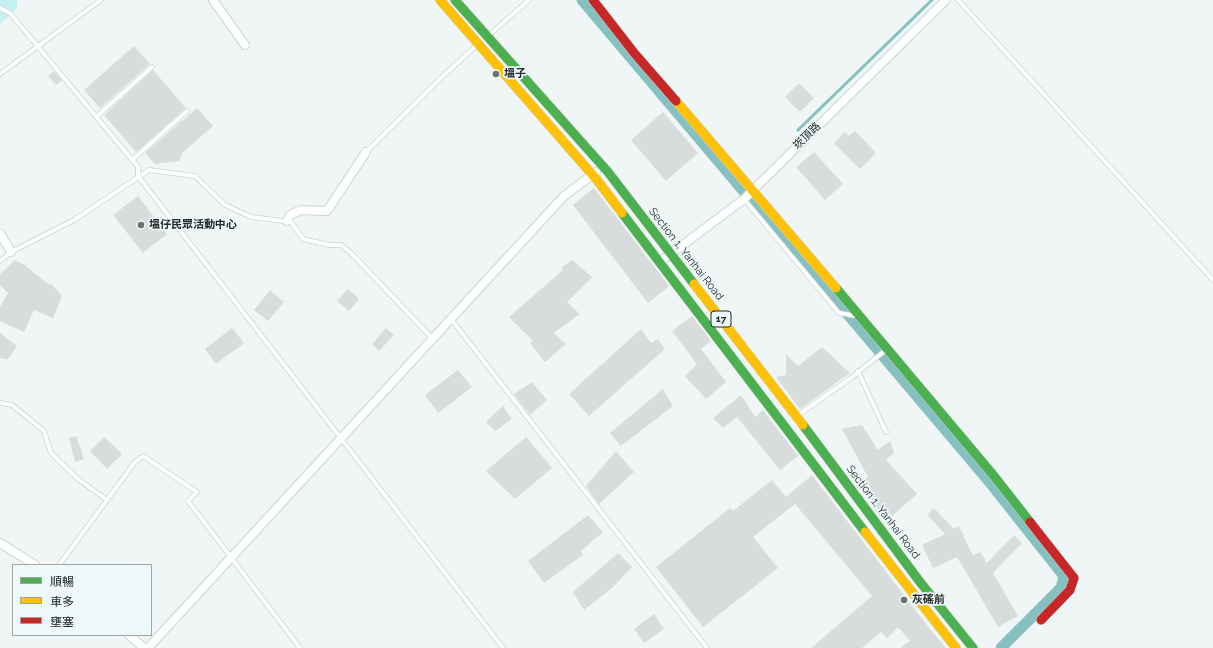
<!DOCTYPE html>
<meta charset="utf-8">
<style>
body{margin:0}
#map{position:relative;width:1213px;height:648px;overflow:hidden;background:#f0f5f5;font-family:Raleway,"Noto Sans TC",sans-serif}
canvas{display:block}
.legend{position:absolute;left:12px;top:564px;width:140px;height:72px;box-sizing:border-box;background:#edf8f8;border:1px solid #9da5a5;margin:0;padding:5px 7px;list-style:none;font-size:12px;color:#252929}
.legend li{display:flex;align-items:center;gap:8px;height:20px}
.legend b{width:20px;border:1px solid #9da5a5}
</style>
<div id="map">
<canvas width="1213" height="648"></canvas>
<ul class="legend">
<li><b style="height:5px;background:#4caf50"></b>順暢</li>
<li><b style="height:5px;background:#ffc107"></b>車多</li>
<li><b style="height:5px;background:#c62828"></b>壅塞</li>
</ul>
</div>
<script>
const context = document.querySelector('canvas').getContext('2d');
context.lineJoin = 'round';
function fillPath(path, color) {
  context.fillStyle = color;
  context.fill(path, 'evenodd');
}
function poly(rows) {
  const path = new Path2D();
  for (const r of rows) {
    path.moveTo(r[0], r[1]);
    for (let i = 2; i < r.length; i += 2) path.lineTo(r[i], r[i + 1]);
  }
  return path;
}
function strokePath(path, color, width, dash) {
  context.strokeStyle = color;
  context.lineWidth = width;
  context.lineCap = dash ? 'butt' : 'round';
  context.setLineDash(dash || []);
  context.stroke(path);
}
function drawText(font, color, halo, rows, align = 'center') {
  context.font = font + ' Raleway,"Noto Sans TC",sans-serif';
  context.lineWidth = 3.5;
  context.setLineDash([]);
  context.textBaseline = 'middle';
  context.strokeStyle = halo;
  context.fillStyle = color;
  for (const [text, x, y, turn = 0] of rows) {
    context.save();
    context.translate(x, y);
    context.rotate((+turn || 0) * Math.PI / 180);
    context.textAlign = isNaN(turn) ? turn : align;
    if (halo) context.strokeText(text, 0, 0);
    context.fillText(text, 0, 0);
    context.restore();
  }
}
fillPath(poly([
 [0,0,17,0,17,9,0,24]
]), '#c3f0f0');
strokePath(poly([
 [798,130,932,0]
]), '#86c0c1', 3);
strokePath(poly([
 [582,0,992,485,1064,576,1061,588,1001,648]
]), '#86c0c1', 11);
fillPath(poly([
 [134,46,150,64,100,108,84,90],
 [153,70,186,108,136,152,104,115],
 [54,71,62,80,56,85,48,76],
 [799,83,814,98,800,112,785,97],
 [197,108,213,126,182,153,180,161,155,164,145,153],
 [663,112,698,153,666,181,631,140],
 [855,131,876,153,860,169,834,143,845,132,849,136],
 [814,152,843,184,825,200,796,167],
 [594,188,669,286,648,303,573,205],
 [138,196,167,234,143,253,113,215],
 [15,260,25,265,49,285,50,283,62,296,53,318,34,310,24,332,0,321,0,307,8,293,0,285,0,274],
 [572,260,592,277,567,302,580,314,554,333,566,344,545,362,530,343,533,341,509,317,563,270,561,268],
 [348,289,359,299,349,311,337,301],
 [270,290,284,302,268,321,254,310],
 [692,316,711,341,701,349,726,382,706,399,685,376,697,364,672,331],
 [232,328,244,343,216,364,205,349],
 [386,328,394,335,379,351,372,344],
 [641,329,651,343,658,339,665,349,589,416,569,394],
 [0,333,17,346,8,359,0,358],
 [822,347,850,373,800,409,776,377,786,375,786,354,798,366],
 [458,370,472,387,438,413,425,395],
 [532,382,547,400,530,415,514,394],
 [663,389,673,406,621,446,610,433],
 [741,395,755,417,763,410,798,456,780,470,737,417,723,428,713,418],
 [503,406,512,419,495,431,486,422],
 [862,425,878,450,890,441,894,453,886,460,917,494,885,522,876,511,879,509,859,485,868,477,842,429],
 [76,436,84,459,75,462,69,438],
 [104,437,122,454,107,469,90,451],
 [526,437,552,468,515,499,486,471],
 [616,451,634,472,599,504,586,486],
 [812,475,926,624,946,648,900,648,910,641,898,627,887,638,881,632,862,648,811,648,872,596,795,504,753,537,778,568,703,627,656,567,730,508,733,511,772,480,786,497],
 [934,508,954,529,959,526,973,556,980,552,987,563,1014,535,1022,543,993,573,1018,616,998,627,957,557,933,568,922,545,945,534,927,515],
 [588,515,603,532,581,551,583,555,544,583,528,561],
 [618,553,632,567,612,588,584,610,573,592],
 [654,614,664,629,644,643,634,629]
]), '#d8dcdc');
const lane = poly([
 [958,0,1213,280],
 [0,8,10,13,138,167,138,176,503,648],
 [488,36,529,0],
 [0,74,101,0],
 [96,117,152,67],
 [366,152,443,76,478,44],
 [132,160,187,111],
 [744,199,839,313,857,316],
 [0,261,11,252,74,220,149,170,195,176,225,205,251,217,291,222,303,239,329,245,341,245,351,253,432,338],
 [451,319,707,648],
 [858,371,886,432],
 [0,403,12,405,44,431,51,453,78,479,107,500,135,462,143,456,197,492,188,501,300,648],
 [798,415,851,378,887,349],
 [59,565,107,500]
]);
const street = poly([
 [213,0,245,45],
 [287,221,290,215,301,210,327,211,366,152],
 [0,233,11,252],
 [660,262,744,199,946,0],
 [0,543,35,565],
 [129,635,144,648],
 [148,648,564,196,596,172]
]);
const fast = poly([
 [455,0,608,172,694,284],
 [622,213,865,532],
 [836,288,994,476,1030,522],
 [803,425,920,582,973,648]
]);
const slow = poly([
 [440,0,597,180,622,213],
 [676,101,836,288],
 [694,284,803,425],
 [865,532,956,648]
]);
const jam = poly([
 [593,0,635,54,676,101],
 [1030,522,1074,578,1070,590,1041,620]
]);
strokePath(lane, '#ced2d2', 5.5);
strokePath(street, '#ced2d2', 10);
strokePath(fast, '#ced2d2', 10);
strokePath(slow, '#ced2d2', 10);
strokePath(jam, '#ced2d2', 10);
strokePath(lane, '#fdfefe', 4);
strokePath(street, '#fdfefe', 8);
strokePath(fast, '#4caf50', 9);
strokePath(slow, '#ffc107', 9);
strokePath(jam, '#c62828', 9);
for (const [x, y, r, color] of [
 [496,74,4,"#6c7070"],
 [141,225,4,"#6c7070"],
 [904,600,4,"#6c7070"]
]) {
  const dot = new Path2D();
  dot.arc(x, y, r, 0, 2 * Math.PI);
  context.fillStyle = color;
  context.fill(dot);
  strokePath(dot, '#edf8f8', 1.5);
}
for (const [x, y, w] of [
 [721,319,20]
]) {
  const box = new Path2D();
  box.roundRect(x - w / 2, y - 8, w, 16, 3);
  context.fillStyle = '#edf8f8';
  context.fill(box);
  strokePath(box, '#252929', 1);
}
drawText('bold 10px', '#252929', null, [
 ["17",721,319]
]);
drawText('bold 11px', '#252929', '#edf8f8', [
 ["塭子",504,74],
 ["塭仔民眾活動中心",149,225],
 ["灰磘前",912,600]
], 'left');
drawText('11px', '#252929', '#edf8f8', [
 ["崁頂路",807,136,-44],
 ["Section 1, Yanhai Road",686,254,52],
 ["Section 1, Yanhai Road",883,512,53]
]);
</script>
